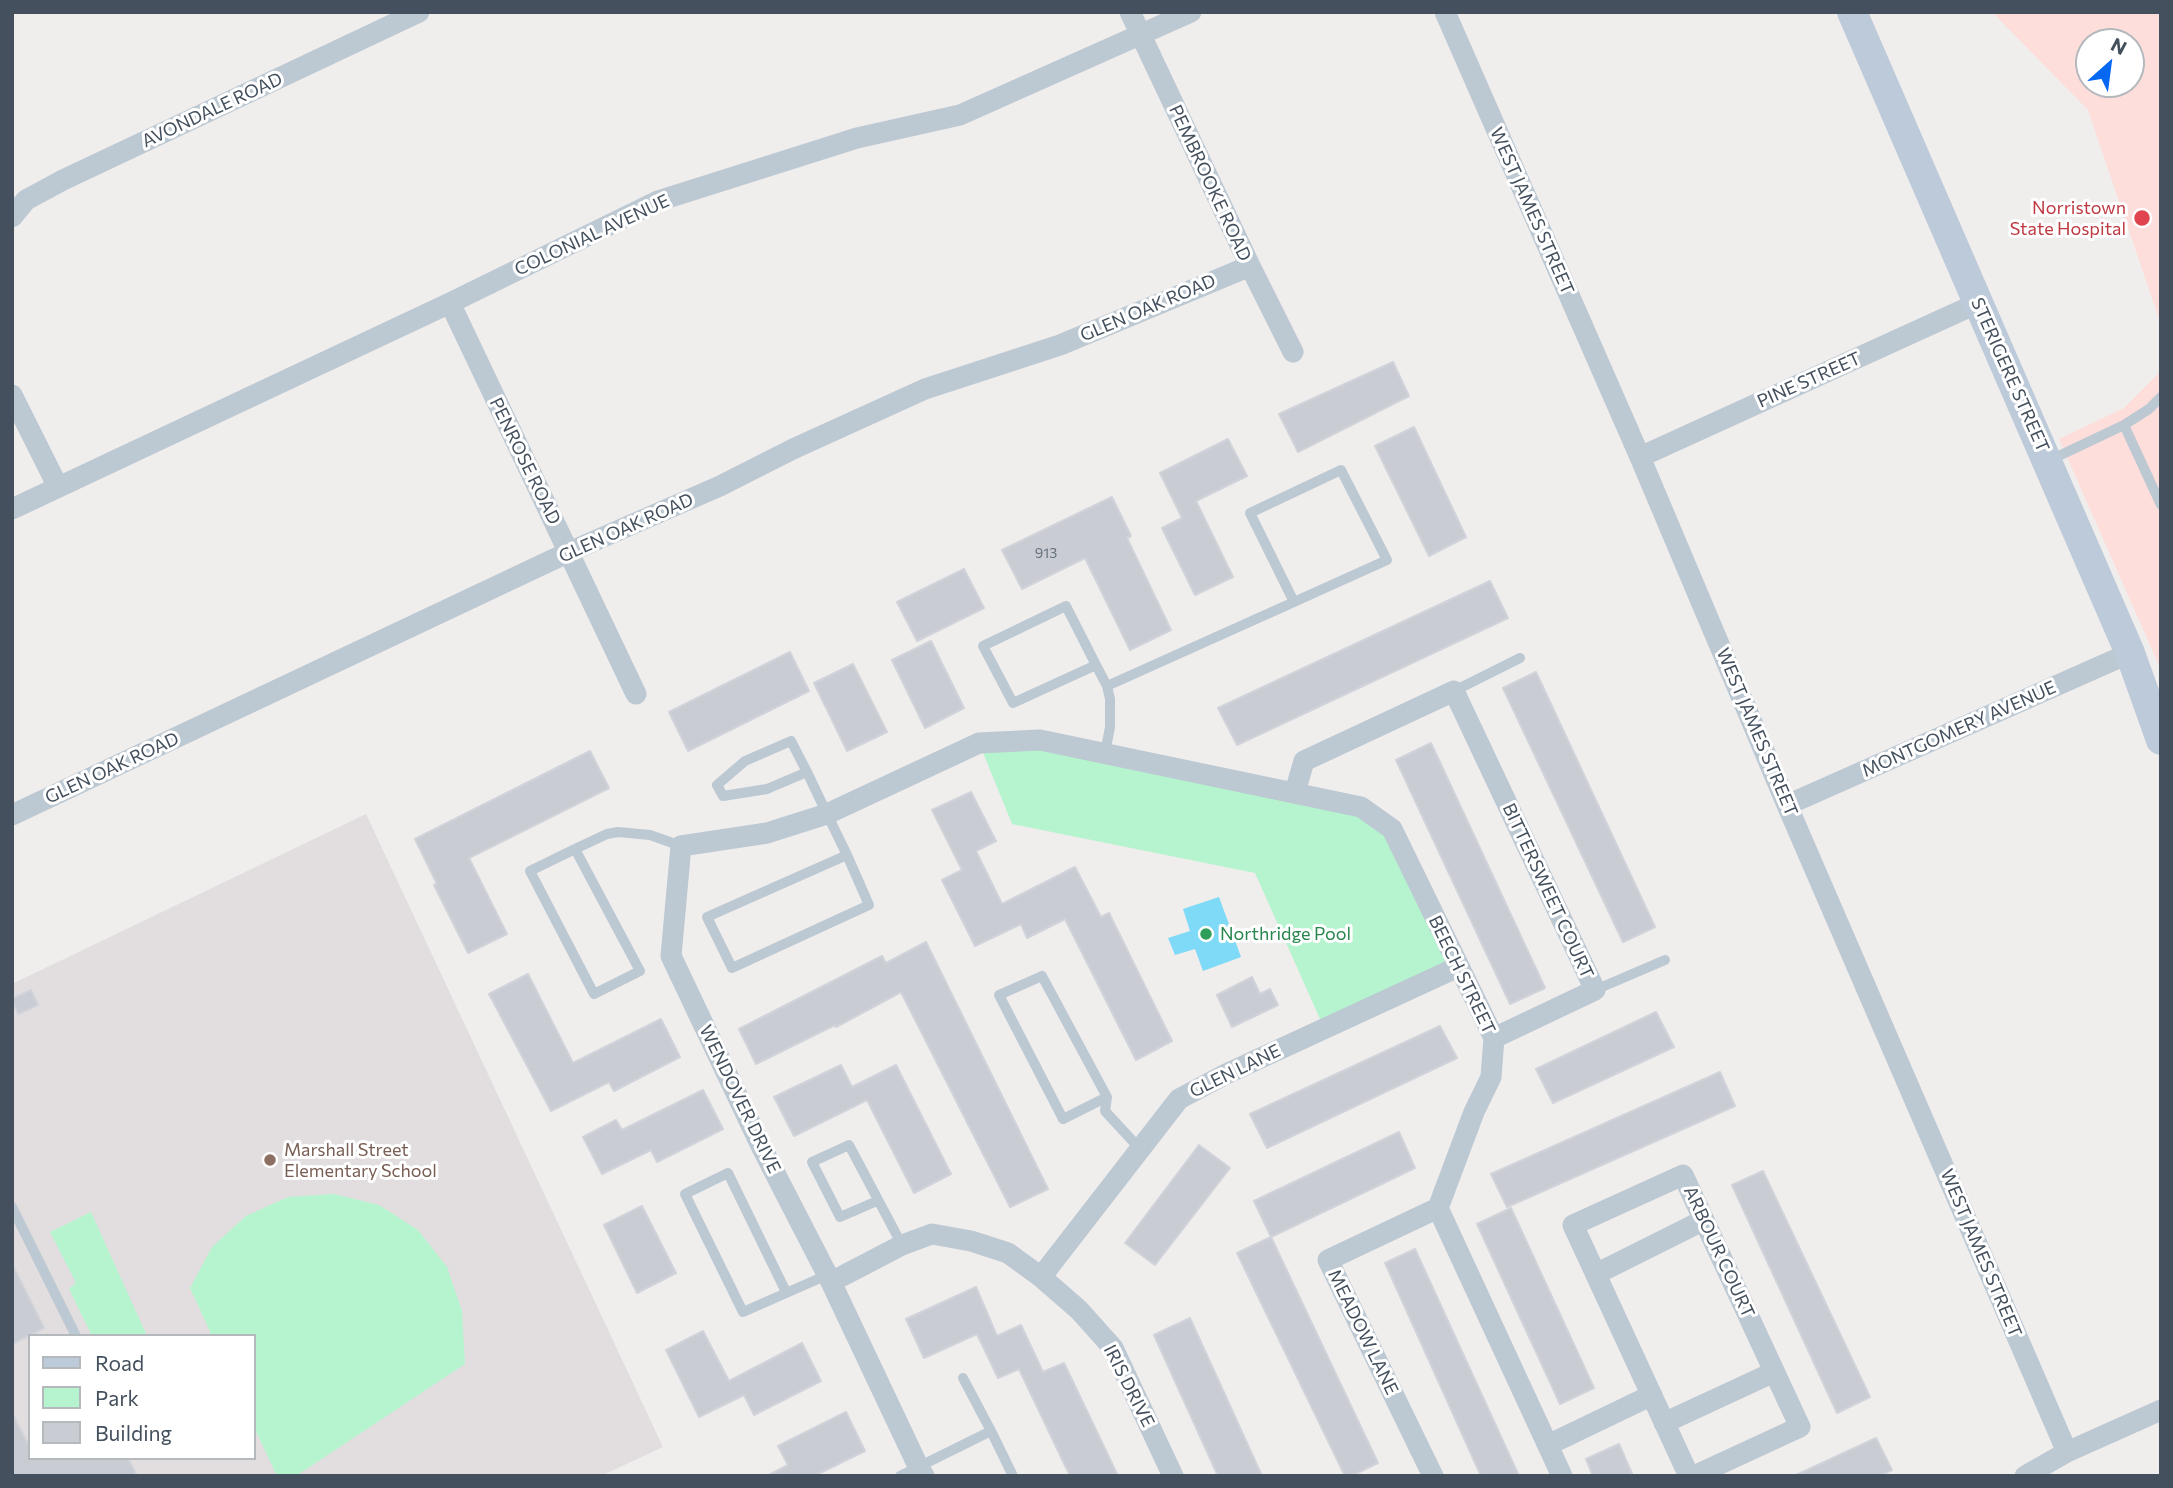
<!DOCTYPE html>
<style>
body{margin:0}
#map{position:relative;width:2173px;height:1488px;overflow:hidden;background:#f0eded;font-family:Commissioner,sans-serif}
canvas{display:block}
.frame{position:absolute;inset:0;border:14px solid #44505d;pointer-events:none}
.legend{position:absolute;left:28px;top:1334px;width:228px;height:126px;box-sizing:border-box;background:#fff;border:2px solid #b4b9be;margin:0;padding:9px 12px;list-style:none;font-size:21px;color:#44505d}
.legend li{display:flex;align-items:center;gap:14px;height:35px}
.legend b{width:35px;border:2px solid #b4b9be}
.north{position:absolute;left:2075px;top:28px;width:70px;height:70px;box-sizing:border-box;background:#fff;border:2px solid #b4b9be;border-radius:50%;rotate:28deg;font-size:19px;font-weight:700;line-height:28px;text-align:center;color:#44505d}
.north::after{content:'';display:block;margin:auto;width:24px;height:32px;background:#0568f3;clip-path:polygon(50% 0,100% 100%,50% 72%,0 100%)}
</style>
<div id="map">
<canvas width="2173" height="1488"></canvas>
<div class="frame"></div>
<ul class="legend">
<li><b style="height:9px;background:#bdcad9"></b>Road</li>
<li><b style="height:19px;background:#b6f4cf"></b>Park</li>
<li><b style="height:19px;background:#c9ccd3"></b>Building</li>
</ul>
<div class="north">N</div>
</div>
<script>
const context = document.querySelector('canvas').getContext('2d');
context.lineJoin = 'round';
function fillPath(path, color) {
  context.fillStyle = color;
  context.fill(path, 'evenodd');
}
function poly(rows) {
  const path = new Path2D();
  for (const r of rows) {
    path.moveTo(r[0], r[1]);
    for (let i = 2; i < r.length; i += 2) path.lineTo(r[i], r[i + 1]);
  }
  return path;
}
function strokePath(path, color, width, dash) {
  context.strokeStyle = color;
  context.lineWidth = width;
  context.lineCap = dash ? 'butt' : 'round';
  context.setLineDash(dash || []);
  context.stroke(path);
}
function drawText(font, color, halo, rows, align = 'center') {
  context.font = font + ' Commissioner,sans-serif';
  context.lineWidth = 6;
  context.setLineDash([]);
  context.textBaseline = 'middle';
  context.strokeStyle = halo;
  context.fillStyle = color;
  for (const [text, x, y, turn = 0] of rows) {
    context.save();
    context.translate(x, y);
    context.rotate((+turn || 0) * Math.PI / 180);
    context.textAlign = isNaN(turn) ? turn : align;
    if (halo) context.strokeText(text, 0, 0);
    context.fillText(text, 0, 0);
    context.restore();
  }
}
fillPath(poly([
 [366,814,663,1447,601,1476,12,1476,12,984],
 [30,1336,254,1336,254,1458,30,1458]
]), '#e2dedf');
fillPath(poly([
 [1992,12,2161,12,2161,325,2088,110],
 [2089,42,2131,42,2131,84,2089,84],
 [2161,371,2161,670,2059,439,2124,408]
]), '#fededa');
fillPath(poly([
 [1040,740,1295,792,1392,829,1458,967,1324,1028,1255,873,1012,824,979,743],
 [334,1194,379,1205,418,1230,447,1267,462,1311,465,1364,296,1476,282,1476,276,1474,254,1427,254,1336,212,1336,190,1288,212,1247,246,1216,288,1197],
 [91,1212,147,1336,92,1336,69,1289,76,1283,50,1232]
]), '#b6f4cf');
fillPath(poly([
 [1219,897,1241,957,1203,971,1195,949,1175,955,1168,938,1190,931,1183,909]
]), '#7edaf6');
const building = poly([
 [1393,362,1409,396,1298,452,1279,414,1393,362],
 [1414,427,1466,537,1429,556,1375,446,1414,427],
 [1228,439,1247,476,1196,501,1233,577,1195,595,1162,528,1182,518,1160,473,1228,439],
 [1112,497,1131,536,1127,538,1171,630,1130,650,1085,558,1022,589,1002,550,1112,497],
 [964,569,984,608,917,641,897,602,964,569],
 [1490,581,1508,618,1237,745,1218,708,1490,581],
 [931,641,964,708,925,728,892,660,931,641],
 [790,652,809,691,688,751,669,712,790,652],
 [853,664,887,732,847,751,814,683,853,664],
 [1536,672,1655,927,1623,942,1503,688,1536,672],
 [1431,743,1545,988,1510,1004,1396,760,1431,743],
 [590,751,609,788,469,858,507,934,468,953,434,885,437,884,415,839,590,751],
 [971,792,996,841,976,851,1002,904,1075,867,1101,917,1109,913,1172,1041,1136,1060,1065,919,1027,938,1021,924,975,946,942,880,962,870,932,810,971,792],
 [926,942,1048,1189,1010,1207,901,992,836,1027,835,1025,756,1064,739,1029,882,956,886,963,926,942],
 [528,974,573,1063,661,1019,680,1057,614,1091,609,1082,551,1111,489,994,528,974],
 [1252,977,1260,994,1270,989,1278,1005,1232,1027,1217,995,1252,977],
 [31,990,38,1005,18,1014,12,999,31,990],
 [1656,1012,1674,1047,1553,1103,1536,1069,1656,1012],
 [1440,1026,1457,1058,1267,1148,1250,1114,1440,1026],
 [841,1065,852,1087,896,1065,951,1174,914,1193,867,1100,794,1136,774,1097,841,1065],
 [1720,1072,1735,1106,1507,1207,1491,1174,1720,1072],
 [703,1090,723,1129,657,1162,651,1150,602,1174,583,1137,616,1120,622,1130,703,1090],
 [1399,1132,1415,1168,1271,1237,1254,1201,1399,1132],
 [1199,1145,1230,1168,1155,1265,1125,1243,1199,1145],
 [1763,1171,1870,1397,1837,1413,1732,1185,1763,1171],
 [642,1206,676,1273,637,1293,604,1225,642,1206],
 [1511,1208,1594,1388,1560,1404,1477,1224,1511,1208],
 [1271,1237,1378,1463,1351,1476,1345,1476,1237,1253,1271,1237],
 [1415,1249,1519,1476,1481,1476,1385,1263,1415,1249],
 [12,1264,44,1328,12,1344,12,1264],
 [976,1287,997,1336,1021,1325,1043,1372,1064,1363,1118,1476,1070,1476,1019,1369,998,1378,977,1334,924,1358,906,1319,976,1287],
 [1190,1318,1262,1476,1218,1476,1154,1335,1190,1318],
 [703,1331,729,1381,802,1343,821,1381,754,1415,744,1395,699,1417,666,1350,703,1331],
 [846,1412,865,1451,814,1476,767,1476,788,1465,778,1446,846,1412],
 [12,1413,30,1448,30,1458,128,1458,137,1476,12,1476,12,1413],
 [1876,1438,1892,1470,1879,1476,1794,1476,1876,1438],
 [1619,1444,1633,1476,1593,1476,1586,1459,1619,1444]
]);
fillPath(building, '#c9ccd3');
strokePath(building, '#d0d3da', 2);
strokePath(poly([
 [2124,425,2161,505],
 [2048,461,2124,425,2149,409,2161,397],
 [1096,665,1013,703,983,646,1066,606,1096,665,1107,686,1110,699,1110,727,1105,753],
 [1107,686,1294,602,1387,560,1341,470,1250,513,1294,602],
 [1454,691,1520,658],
 [807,772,767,789,723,796,717,785,745,761,791,741,807,772,827,814,847,855,869,905,732,968,707,917,847,855],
 [575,849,640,971,594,994,530,871,575,849,607,834,618,832,650,835,681,846],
 [1595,990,1665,960],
 [1107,1097,1063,1119,999,995,1042,976,1107,1097,1105,1111,1140,1149],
 [877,1201,840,1217,812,1162,849,1145,902,1245],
 [12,1207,76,1336],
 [786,1292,728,1173,685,1194,743,1312,827,1275],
 [991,1431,1013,1476],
 [900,1476,991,1431,963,1378]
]), '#bcc8d2', 10);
strokePath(poly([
 [1130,12,1250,266,1293,352],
 [1445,12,1640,457,1787,805,2067,1452],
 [12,217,26,200,63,180,419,12],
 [450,303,636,694],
 [12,395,58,487],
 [1640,457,1978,303],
 [12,509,450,303,658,201,857,138,960,115,1191,12],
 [1295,792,1304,761,1454,691,1595,990,1494,1038],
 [1787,805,2130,653],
 [12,815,569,552,720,486,793,449,925,389,1060,345,1250,266],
 [1596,1274,1704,1220],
 [1041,1277,1179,1099,1226,1074,1458,967],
 [831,1282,902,1245,932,1234,971,1241,1008,1253,1041,1277,1079,1310,1113,1348,1173,1476],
 [1664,1423,1774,1372],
 [1548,1445,1652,1395],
 [924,1476,918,1466,831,1282,762,1148,671,956,681,846,767,833,827,814,979,743,1040,740,1361,807,1392,829,1494,1038,1491,1077,1474,1112,1438,1208,1562,1476],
 [1433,1476,1328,1260,1438,1208],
 [1689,1476,1573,1225,1683,1175,1800,1427,1694,1476],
 [2025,1476,2067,1452,2161,1410]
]), '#bcc8d2', 21);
strokePath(poly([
 [1852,12,2130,653,2161,740]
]), '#bdcad9', 30);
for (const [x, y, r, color] of [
 [2142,218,9,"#e0444e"],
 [1206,934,7,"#2e9e5b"],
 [270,1160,7,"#8d6e63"]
]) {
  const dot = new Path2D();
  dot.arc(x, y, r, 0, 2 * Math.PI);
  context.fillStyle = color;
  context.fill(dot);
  strokePath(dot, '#fff', 2.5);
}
drawText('14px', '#656f7a', null, [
 ["913",1046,553]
]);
drawText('18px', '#44505d', '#fff', [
 ["AVONDALE ROAD",212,110,-25],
 ["PEMBROOKE ROAD",1210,183,65],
 ["WEST JAMES STREET",1532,211,66],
 ["COLONIAL AVENUE",592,235,-25],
 ["GLEN OAK ROAD",1148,308,-23],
 ["STERIGERE STREET",2010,375,66],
 ["PINE STREET",1809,380,-24],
 ["PENROSE ROAD",525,461,64],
 ["GLEN OAK ROAD",626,528,-24],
 ["MONTGOMERY AVENUE",1959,729,-24],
 ["WEST JAMES STREET",1757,732,67],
 ["GLEN OAK ROAD",112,768,-25],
 ["BITTERSWEET COURT",1548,891,65],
 ["BEECH STREET",1462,975,64],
 ["GLEN LANE",1235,1071,-26],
 ["WENDOVER DRIVE",740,1099,64],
 ["ARBOUR COURT",1719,1252,65],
 ["WEST JAMES STREET",1981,1253,67],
 ["MEADOW LANE",1363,1332,64],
 ["IRIS DRIVE",1129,1386,63]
]);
drawText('18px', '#be3a42', '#fff', [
 ["Norristown",2126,208],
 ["State Hospital",2126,229]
], 'right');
drawText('18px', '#27864d', '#fff', [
 ["Northridge Pool",1220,934]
], 'left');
drawText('18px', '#785e54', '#fff', [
 ["Marshall Street",284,1150],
 ["Elementary School",284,1171]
], 'left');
</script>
